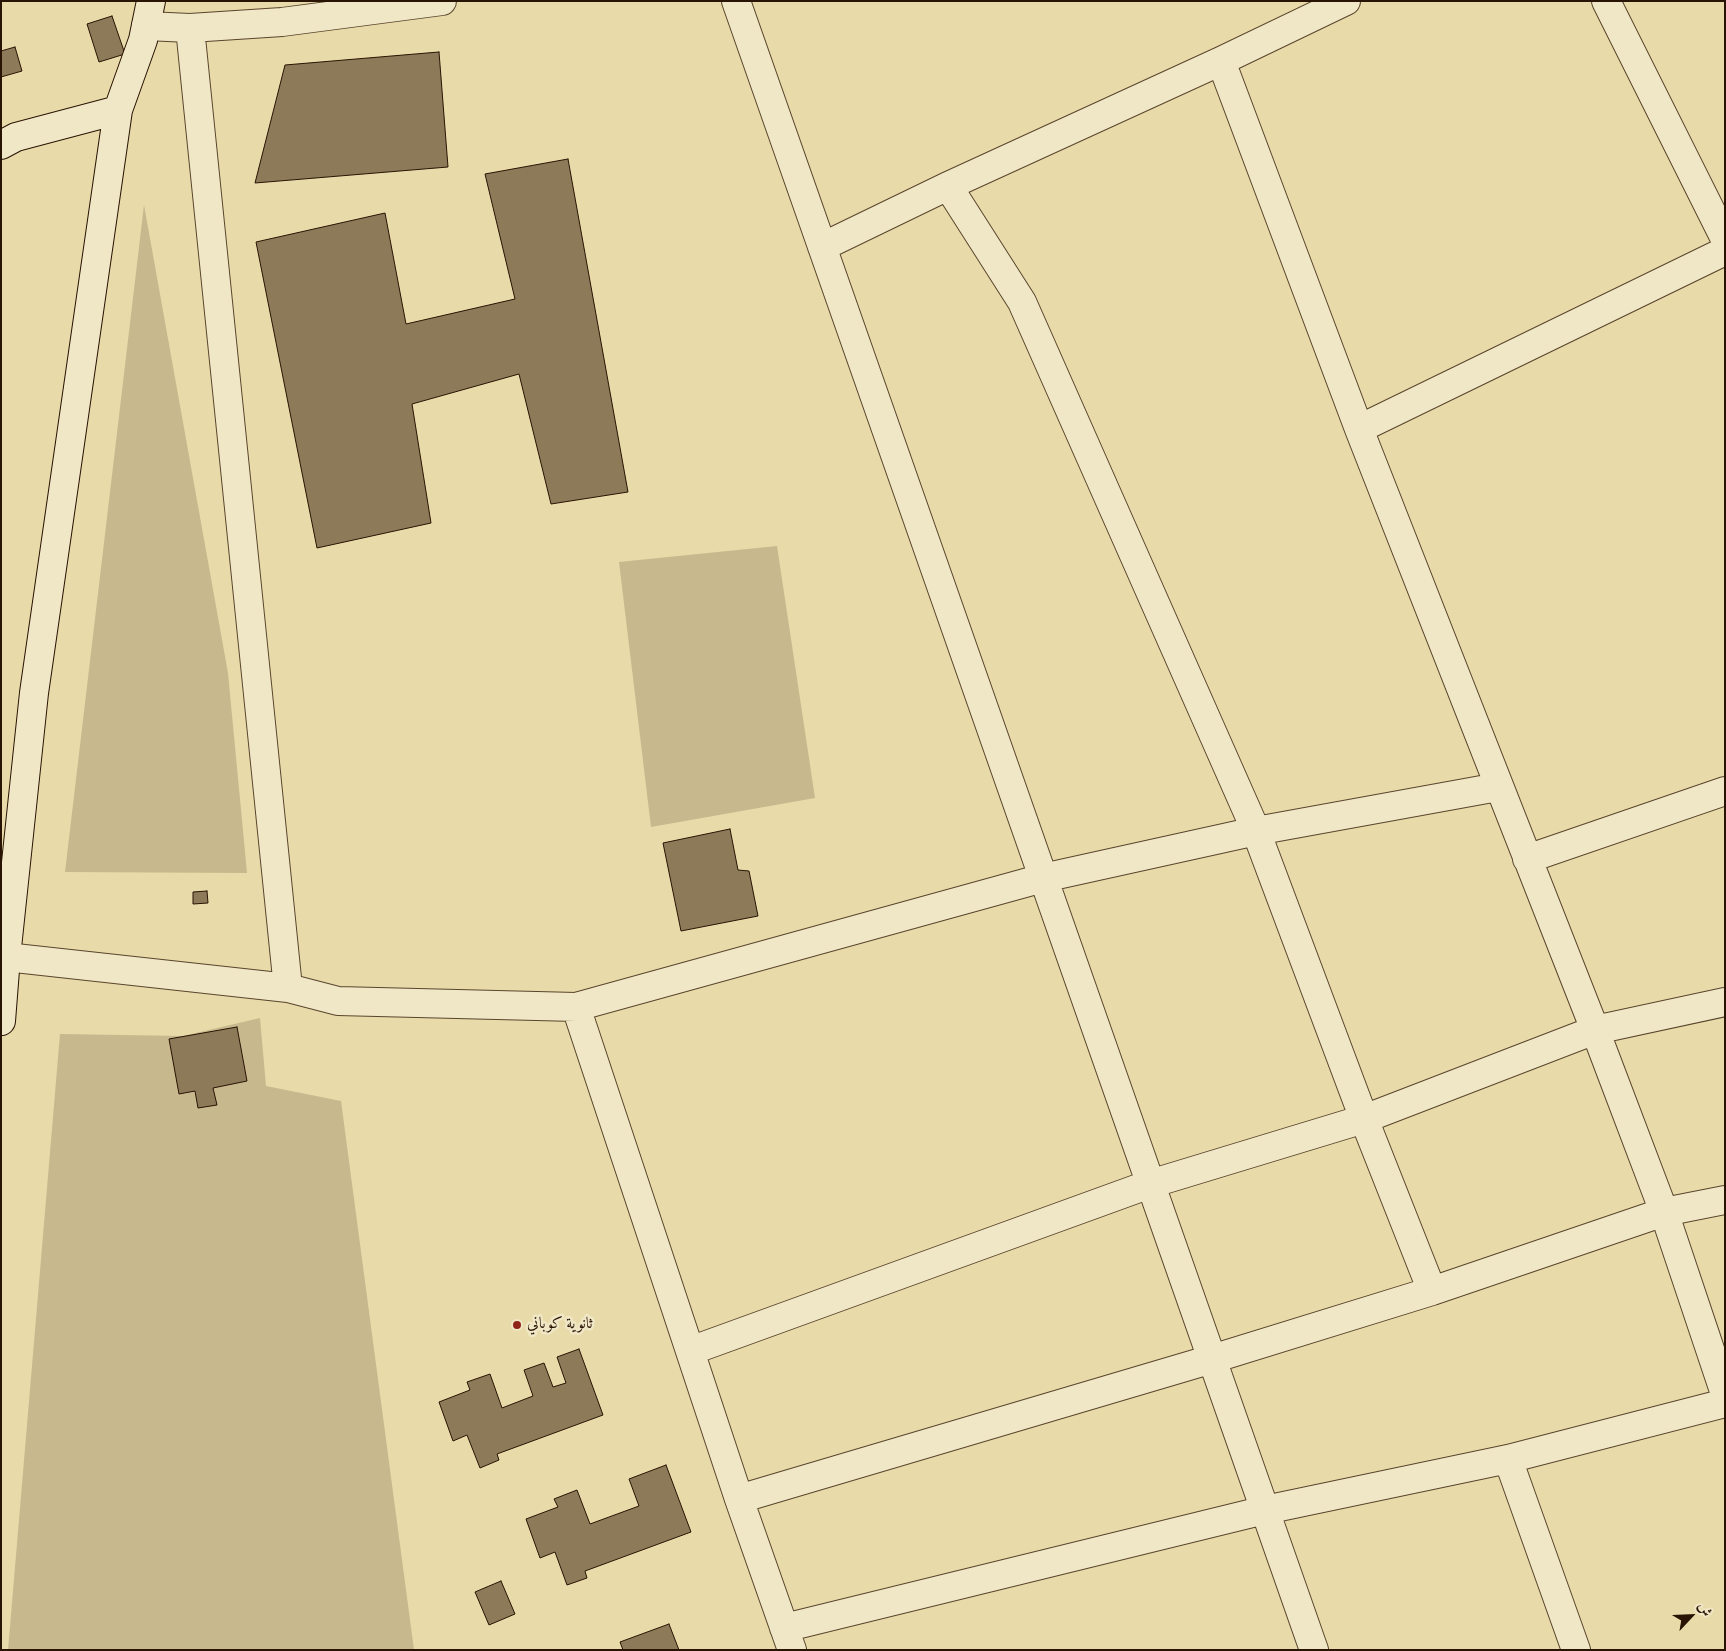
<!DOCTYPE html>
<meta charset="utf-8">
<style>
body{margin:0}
#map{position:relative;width:1726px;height:1651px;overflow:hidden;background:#e8daa9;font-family:"IM FELL Double Pica",Amiri,serif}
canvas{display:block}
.frame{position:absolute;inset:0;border:2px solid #291303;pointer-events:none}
.north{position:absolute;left:1666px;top:1591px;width:50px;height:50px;-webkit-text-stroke:4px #f0e7c7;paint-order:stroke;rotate:65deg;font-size:14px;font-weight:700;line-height:20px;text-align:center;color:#291303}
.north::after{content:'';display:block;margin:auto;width:18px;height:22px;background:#291303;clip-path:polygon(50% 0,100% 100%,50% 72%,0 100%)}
</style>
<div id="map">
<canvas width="1726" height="1651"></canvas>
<div class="frame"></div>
<div class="north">ش</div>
</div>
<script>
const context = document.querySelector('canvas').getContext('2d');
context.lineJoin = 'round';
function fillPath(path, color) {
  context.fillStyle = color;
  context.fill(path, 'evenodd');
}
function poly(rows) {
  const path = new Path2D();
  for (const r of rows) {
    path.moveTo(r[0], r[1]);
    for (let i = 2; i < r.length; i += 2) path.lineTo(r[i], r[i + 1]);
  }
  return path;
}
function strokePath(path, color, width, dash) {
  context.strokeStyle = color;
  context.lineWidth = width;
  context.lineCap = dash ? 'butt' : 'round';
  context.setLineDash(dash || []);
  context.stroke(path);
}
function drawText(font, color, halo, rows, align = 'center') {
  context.font = font + ' "IM FELL Double Pica",Amiri,serif';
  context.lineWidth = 5;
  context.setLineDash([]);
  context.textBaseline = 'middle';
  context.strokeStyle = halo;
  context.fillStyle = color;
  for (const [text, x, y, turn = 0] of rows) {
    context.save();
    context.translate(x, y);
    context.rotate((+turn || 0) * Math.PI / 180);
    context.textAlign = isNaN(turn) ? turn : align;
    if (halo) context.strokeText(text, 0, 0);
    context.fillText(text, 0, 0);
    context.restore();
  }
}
fillPath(poly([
 [144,205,228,673,247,873,65,872],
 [777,546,815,798,651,827,619,562],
 [260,1018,266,1086,341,1101,414,1650,8,1650,60,1034,183,1036]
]), '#c8b88d');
const building = poly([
 [112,16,125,54,99,62,87,24,112,16],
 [15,47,22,71,1,77,1,51,15,47],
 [439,52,448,167,255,183,285,65,439,52],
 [568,159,628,492,551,504,519,374,412,404,431,523,317,548,256,242,385,213,406,324,515,299,485,174,568,159],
 [730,829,738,870,749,871,758,916,681,931,663,843,730,829],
 [207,891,208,903,193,904,193,892,207,891],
 [237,1027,247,1081,213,1088,217,1105,198,1108,195,1091,179,1094,169,1039,237,1027],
 [579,1349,603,1415,497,1454,499,1460,480,1468,467,1435,453,1441,439,1402,470,1390,467,1382,490,1374,502,1408,533,1396,524,1370,544,1363,553,1387,566,1383,557,1357,579,1349],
 [666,1465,691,1532,585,1571,587,1578,567,1585,555,1552,540,1558,526,1519,558,1507,554,1499,577,1490,590,1524,639,1506,629,1479,666,1465],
 [501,1581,515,1614,489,1625,475,1592,501,1581],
 [669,1624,679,1650,623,1650,620,1642,669,1624]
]);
fillPath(building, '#8c7a59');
strokePath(building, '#291303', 1);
const street = poly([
 [736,1,1314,1650],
 [1606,1,1725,239],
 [146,26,190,28,282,22,442,1],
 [190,28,288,988,338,1001,576,1007,1043,878,1256,831,1498,787],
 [1221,61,1359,429,1595,1030,1664,1212,1725,1394],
 [948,186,1022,302,1256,831,1364,1119,1432,1291],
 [822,247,948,186,1221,61,1346,1],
 [1359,429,1725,251],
 [1527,859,1725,791],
 [6,957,288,988],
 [576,1007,739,1499,792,1650],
 [690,1351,1150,1184,1364,1119,1595,1030,1725,1002],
 [1508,1459,1576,1650],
 [739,1499,1212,1359,1432,1291,1664,1212,1725,1200],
 [784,1628,1265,1510,1508,1459,1725,1403]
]);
const secondary = poly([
 [1,145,16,137,118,110],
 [1,1021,6,957,34,693,118,110,143,40,151,1]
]);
strokePath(street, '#59452c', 30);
strokePath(secondary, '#291303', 30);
strokePath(street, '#f0e7c7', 28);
strokePath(secondary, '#f0e7c7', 28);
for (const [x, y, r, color] of [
 [517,1325,5,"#8f2418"]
]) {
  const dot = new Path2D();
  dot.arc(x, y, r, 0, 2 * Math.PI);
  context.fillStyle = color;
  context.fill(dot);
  strokePath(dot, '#f0e7c7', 2);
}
drawText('16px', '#291303', '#f0e7c7', [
 ["ثانوية كوباني",527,1325]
], 'left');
</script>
